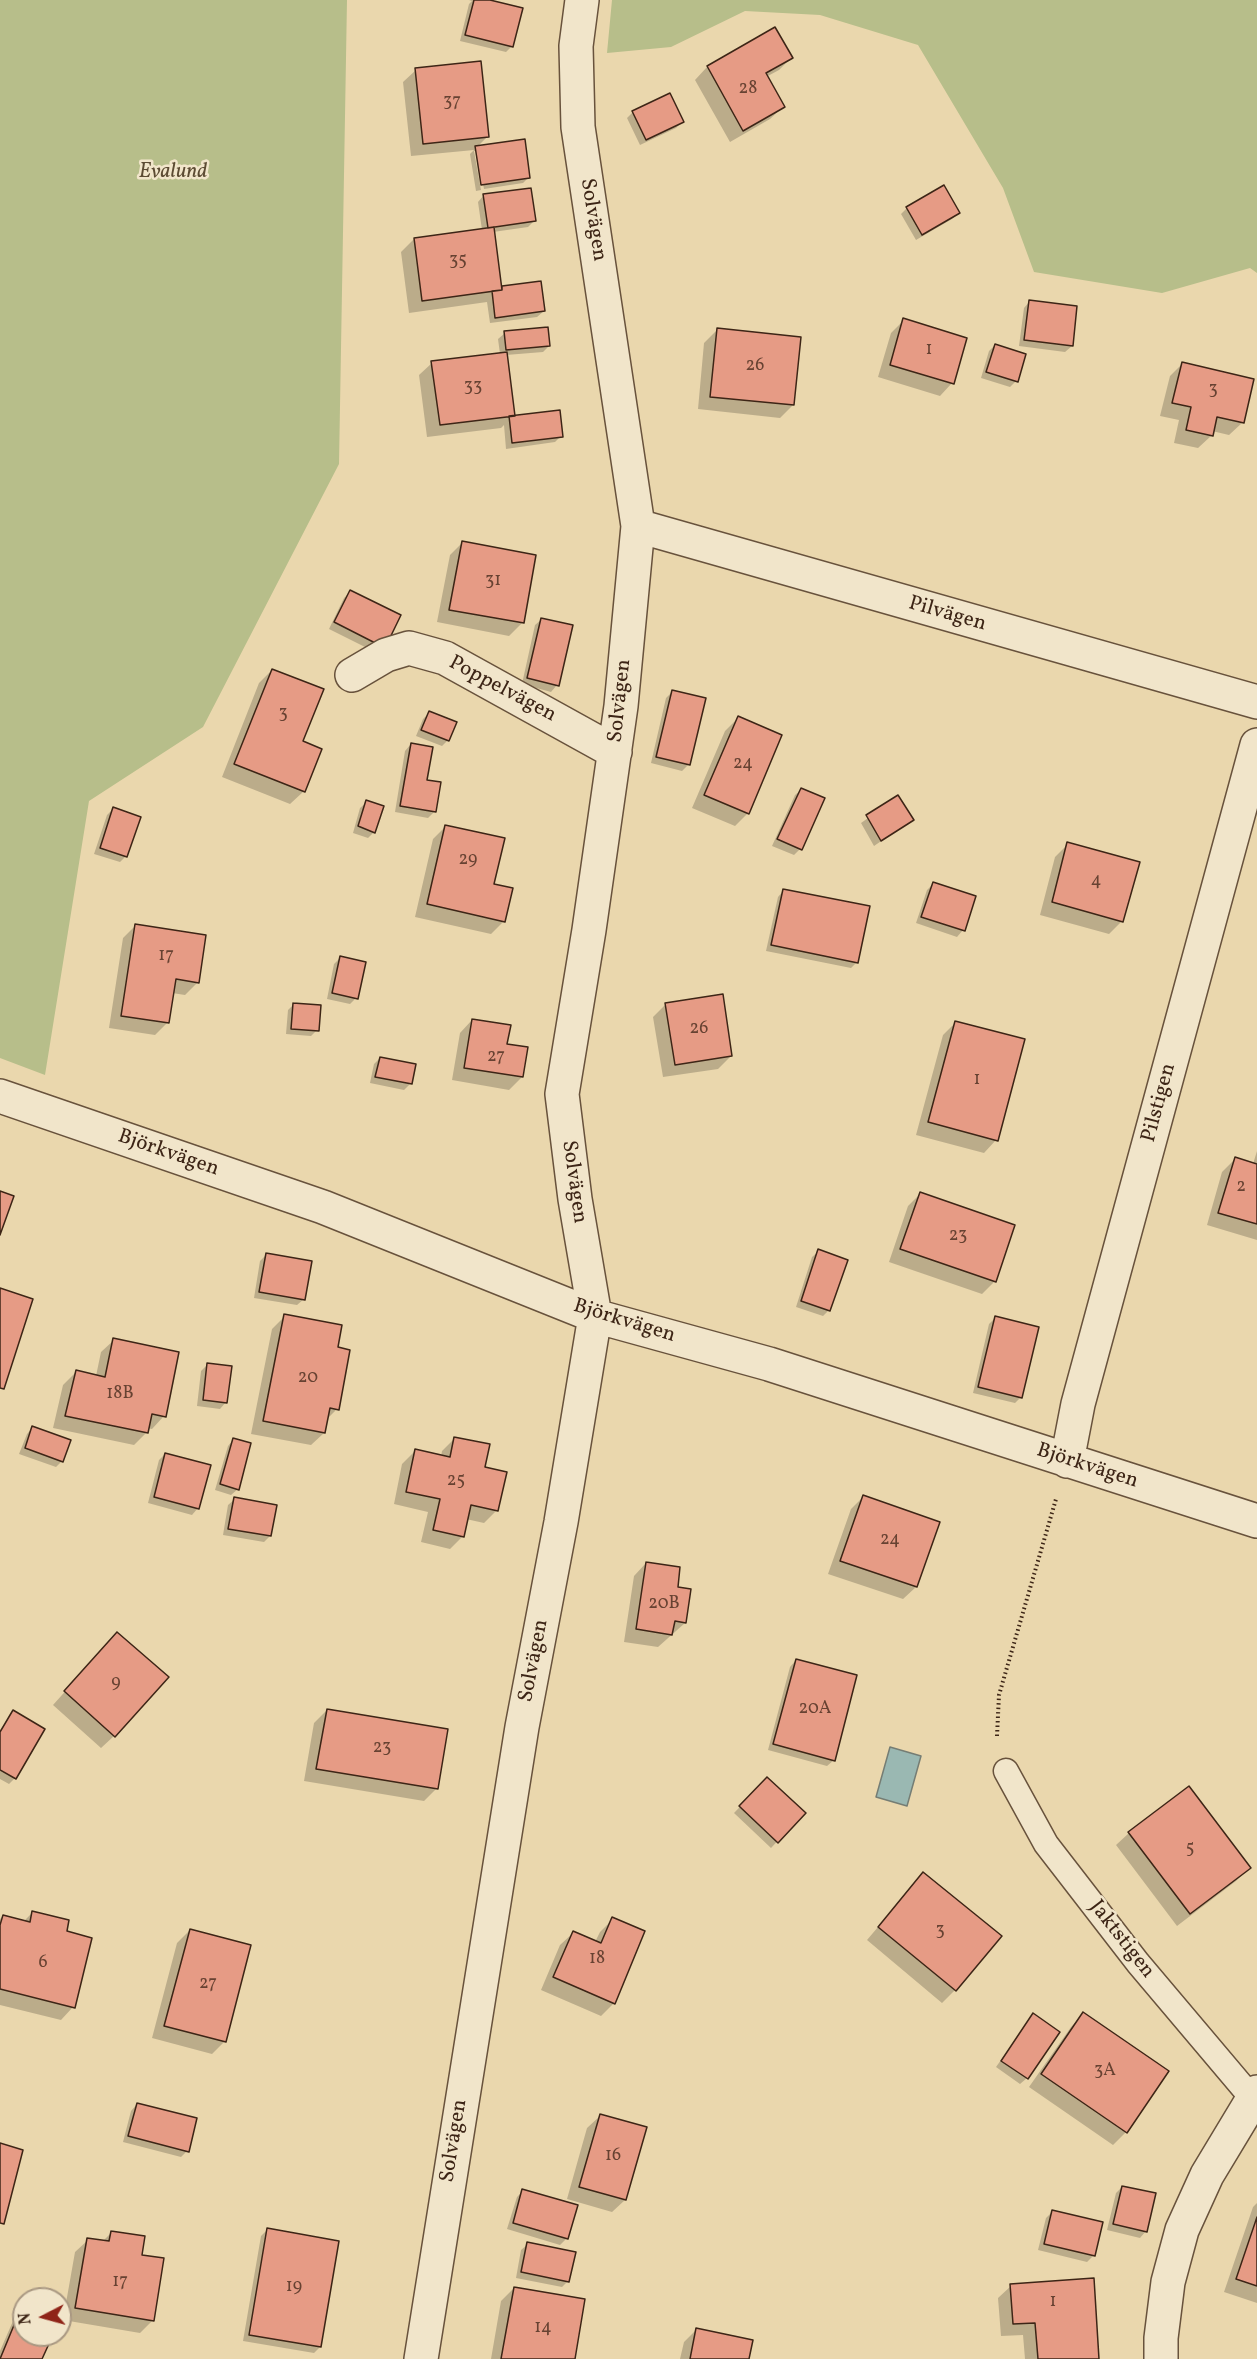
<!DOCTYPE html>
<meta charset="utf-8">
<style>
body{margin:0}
#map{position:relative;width:1257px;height:2359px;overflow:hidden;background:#ead7ad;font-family:Vollkorn,serif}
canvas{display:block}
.north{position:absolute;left:12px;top:2287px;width:60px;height:60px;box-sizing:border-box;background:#f1e5ca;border:2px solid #a99882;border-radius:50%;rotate:264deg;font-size:16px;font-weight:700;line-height:24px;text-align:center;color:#3d2516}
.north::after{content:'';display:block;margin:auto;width:21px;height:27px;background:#8f2418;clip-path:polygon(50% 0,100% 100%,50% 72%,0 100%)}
</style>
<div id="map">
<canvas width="1257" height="2359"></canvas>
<div class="north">N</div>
</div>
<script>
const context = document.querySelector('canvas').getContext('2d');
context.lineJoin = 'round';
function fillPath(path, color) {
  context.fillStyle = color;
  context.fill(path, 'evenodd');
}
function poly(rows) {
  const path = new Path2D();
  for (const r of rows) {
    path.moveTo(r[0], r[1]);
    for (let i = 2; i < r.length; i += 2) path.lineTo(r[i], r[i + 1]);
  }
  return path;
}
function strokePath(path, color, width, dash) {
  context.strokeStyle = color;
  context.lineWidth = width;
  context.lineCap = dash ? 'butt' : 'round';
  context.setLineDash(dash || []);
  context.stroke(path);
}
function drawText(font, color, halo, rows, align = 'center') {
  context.font = font + ' Vollkorn,serif';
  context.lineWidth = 5;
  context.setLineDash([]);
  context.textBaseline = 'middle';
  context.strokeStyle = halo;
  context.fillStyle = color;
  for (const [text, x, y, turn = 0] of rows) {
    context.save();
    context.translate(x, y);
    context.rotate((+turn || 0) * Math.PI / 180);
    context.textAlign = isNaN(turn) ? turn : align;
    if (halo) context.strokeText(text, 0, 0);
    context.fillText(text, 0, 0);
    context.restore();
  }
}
fillPath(poly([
 [0,0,347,0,339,464,203,727,89,801,45,1075,0,1058],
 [612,0,1257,0,1257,273,1250,268,1162,293,1034,272,1003,188,918,45,820,15,745,11,671,47,607,53]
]), '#b7be8a');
const water = poly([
 [890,1747,921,1756,907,1806,876,1797,890,1747]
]);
fillPath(water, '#9ab8b2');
strokePath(water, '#757d74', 1.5);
fillPath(poly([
 [469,0,484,0,512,46,506,52,460,41,469,4,472,1],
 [774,29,791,58,779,70,766,77,783,107,770,119,730,142,695,80,707,67],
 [416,70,487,137,476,148,529,177,523,183,484,189,477,151,474,151,481,190,476,191,470,154,474,150,411,156,403,82],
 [633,112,682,122,676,128,640,145,627,118],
 [484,195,534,221,528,227,493,232,500,290,502,288,544,311,537,317,490,323,487,302,409,313,401,252,414,239,482,230,478,202],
 [907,208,958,213,952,219,916,240,901,214],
 [1030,301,1072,346,1065,352,1019,346,1024,308],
 [904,320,952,383,940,396,878,377,891,333],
 [717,330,793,405,780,418,698,409,704,343],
 [505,333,549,346,543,352,506,355,514,417,561,436,555,442,506,449,504,425,501,428,427,437,419,375,432,363,500,354,498,339],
 [995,345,1016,381,1010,387,981,378,989,351],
 [1182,364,1242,423,1229,435,1212,431,1211,436,1198,448,1174,443,1179,420,1160,416,1170,376],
 [462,543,534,557,522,623,509,636,437,622,450,555],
 [351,591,399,616,377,653,329,629,344,598],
 [542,619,557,685,551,692,522,684,535,625],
 [272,670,301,742,320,750,303,792,290,804,222,777,259,683],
 [672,692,689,764,682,771,651,763,666,698],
 [429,713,448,740,442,746,416,736,423,719],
 [738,718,748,813,735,826,692,808,725,731],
 [411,744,435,811,428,818,395,812,405,751],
 [802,789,823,799,800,849,794,855,772,846,795,795],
 [898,797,912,820,874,846,861,823],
 [367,802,374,832,368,838,353,833,360,808],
 [113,809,126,856,120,862,94,854,107,815],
 [446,826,492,885,504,921,491,934,415,917,433,839],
 [1068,844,1122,921,1109,934,1040,915,1055,857],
 [933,884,963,930,957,937,916,923,927,890],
 [784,890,857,962,851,968,766,951,778,897],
 [136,925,198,982,185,995,172,993,168,1022,155,1035,109,1028,123,938],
 [340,958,356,998,350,1004,327,999,334,964],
 [294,1004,317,1030,311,1036,286,1034,288,1010],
 [666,1004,731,1056,718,1069,663,1077,653,1017],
 [472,1020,505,1045,522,1077,509,1090,452,1080,460,1033],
 [956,1022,996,1140,984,1153,916,1135,943,1035],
 [380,1058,410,1084,404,1090,370,1083,374,1064],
 [1257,1151,1257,1240,1207,1225,1222,1172,1235,1159,1253,1164],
 [921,1193,995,1281,982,1294,889,1262,908,1206],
 [819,1251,829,1310,823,1316,796,1307,812,1257],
 [267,1254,304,1299,297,1305,254,1298,260,1261],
 [285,1316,337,1409,326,1420,324,1433,311,1445,251,1434,272,1329],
 [995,1318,1021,1397,1015,1403,973,1393,989,1324],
 [114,1340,164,1416,152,1429,147,1428,146,1433,134,1445,53,1428,63,1385,76,1372,96,1376,101,1352],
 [207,1365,226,1402,220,1409,197,1406,201,1371],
 [33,1427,62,1461,56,1467,19,1454,27,1434],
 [455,1438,483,1469,497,1510,484,1523,466,1519,463,1536,450,1549,421,1542,428,1512,394,1504,402,1464,415,1451,441,1457,442,1451],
 [234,1439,238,1489,231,1495,215,1490,228,1446],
 [165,1454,198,1508,192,1515,148,1503,159,1460],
 [863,1497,938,1522,916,1587,903,1599,828,1574,851,1509],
 [235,1499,270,1536,264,1542,223,1535,228,1505],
 [646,1563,676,1588,685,1623,658,1647,624,1642,634,1576],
 [105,1647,114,1736,101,1748,53,1705],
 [796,1660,834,1760,827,1766,768,1750,790,1667],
 [327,1710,436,1789,424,1801,304,1781,314,1723],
 [13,1712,15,1778,9,1784,0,1779,0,1730],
 [767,1779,804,1813,771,1848,734,1813],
 [1129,1833,1249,1868,1236,1881,1177,1926,1116,1845],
 [923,1874,955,1990,942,2003,867,1940],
 [33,1912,73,2007,61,2020,0,2005,0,1919,3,1916,24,1921],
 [613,1919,614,2003,601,2016,541,1990,560,1945,573,1933,595,1942,600,1932],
 [190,1930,225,2041,212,2054,152,2038,177,1943],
 [1083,2014,1126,2132,1113,2145,1029,2087,1071,2027],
 [1033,2015,1027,2078,1020,2084,996,2067],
 [137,2104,187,2151,181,2157,123,2142,131,2111],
 [600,2116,625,2200,612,2212,567,2199,587,2128],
 [1122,2187,1146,2231,1140,2238,1107,2230,1116,2193],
 [523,2191,567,2238,560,2245,507,2229,517,2197],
 [1257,2203,1257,2303,1224,2292,1253,2207],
 [1052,2212,1093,2256,1087,2262,1038,2250,1046,2218],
 [267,2230,320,2347,314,2353,243,2341,261,2236],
 [111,2233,140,2256,153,2320,140,2333,63,2320,75,2252,88,2240,102,2242],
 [528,2244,568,2281,562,2287,516,2278,521,2250],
 [1011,2286,1098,2359,1025,2359,1023,2335,1001,2336,998,2298],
 [514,2288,573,2359,491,2359,501,2301],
 [19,2315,24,2316,24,2335,51,2335,41,2359,0,2359,0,2351,13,2321],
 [697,2329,747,2359,680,2359,684,2342]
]), '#0003');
const building = poly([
 [474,0,490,0,523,8,513,47,465,35,474,0],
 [775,27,793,58,766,73,785,107,743,131,707,66,775,27],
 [481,61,489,137,423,144,415,68,481,61],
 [670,93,684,122,646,140,632,111,670,93],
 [525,139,530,178,481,185,475,146,525,139],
 [944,185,960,213,922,235,906,207,944,185],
 [531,188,536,221,488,228,483,194,531,188],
 [494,227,502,290,422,301,414,238,494,227],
 [541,281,545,311,495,318,492,291,502,290,502,286,541,281],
 [1029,300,1077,306,1073,346,1024,340,1029,300],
 [903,318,967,338,954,384,890,365,903,318],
 [548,327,550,346,506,350,504,331,548,327],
 [717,328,801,337,794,405,710,397,717,328],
 [995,344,1026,354,1018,382,986,372,995,344],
 [507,352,515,416,440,425,431,361,507,352],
 [1182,362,1254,379,1244,423,1217,417,1213,436,1186,430,1191,407,1172,403,1182,362],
 [560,410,563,437,512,443,509,416,560,410],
 [462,541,536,555,524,623,449,610,462,541],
 [350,590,401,615,385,648,334,622,350,590],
 [541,618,573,625,559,686,527,678,541,618],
 [272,669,324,689,303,741,322,749,305,792,234,764,272,669],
 [672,690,706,698,690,765,656,757,672,690],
 [429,711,457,722,449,741,421,730,429,711],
 [738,716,782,735,749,814,704,795,738,716],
 [411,743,433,747,427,780,441,782,436,812,400,806,411,743],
 [801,788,825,798,802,850,777,839,801,788],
 [898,795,914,820,881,841,866,815,898,795],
 [366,800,384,806,375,833,358,826,366,800],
 [113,807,141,817,127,857,100,848,113,807],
 [445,825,505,838,494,884,513,888,505,922,427,904,445,825],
 [1067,842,1140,862,1123,922,1052,902,1067,842],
 [933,882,976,896,965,931,921,917,933,882],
 [783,889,870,906,858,963,771,945,783,889],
 [135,924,206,935,199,983,176,979,169,1023,121,1016,135,924],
 [340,956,366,962,358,999,332,993,340,956],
 [723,994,732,1056,675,1065,665,1003,723,994],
 [293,1003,321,1005,319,1031,291,1029,293,1003],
 [472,1019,511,1025,507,1044,528,1047,523,1077,464,1068,472,1019],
 [955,1021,1025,1039,998,1141,928,1122,955,1021],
 [380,1057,416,1064,412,1084,375,1077,380,1057],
 [1235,1157,1257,1164,1257,1224,1218,1213,1235,1157],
 [0,1191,14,1196,0,1235,0,1191],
 [920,1192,1015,1225,996,1282,900,1249,920,1192],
 [818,1249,848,1260,830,1311,801,1301,818,1249],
 [266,1253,312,1261,305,1300,259,1292,266,1253],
 [0,1288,33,1299,4,1389,0,1388,0,1288],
 [284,1314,342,1325,338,1347,350,1350,339,1410,330,1408,325,1433,263,1421,284,1314],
 [995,1316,1039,1327,1022,1398,978,1387,995,1316],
 [113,1338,179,1352,166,1417,152,1414,148,1433,65,1416,76,1370,105,1377,113,1338],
 [207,1363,232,1366,227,1403,203,1400,207,1363],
 [32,1426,71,1440,63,1462,25,1448,32,1426],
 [454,1437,490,1444,485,1467,507,1472,498,1511,471,1505,464,1537,433,1530,440,1499,406,1492,415,1449,450,1457,454,1437],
 [233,1438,251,1443,239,1490,220,1484,233,1438],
 [165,1453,211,1465,199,1509,154,1497,165,1453],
 [863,1495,940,1522,917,1587,840,1561,863,1495],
 [234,1497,277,1505,271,1536,228,1529,234,1497],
 [646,1562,680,1567,678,1587,691,1589,686,1623,675,1621,672,1635,636,1629,646,1562],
 [117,1632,169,1677,115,1737,64,1691,117,1632],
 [796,1659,857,1675,835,1761,773,1744,796,1659],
 [327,1709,448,1729,438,1789,316,1769,327,1709],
 [13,1710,45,1729,16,1779,0,1770,0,1732,13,1710],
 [767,1777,806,1813,778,1843,739,1806,767,1777],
 [1189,1786,1251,1868,1190,1914,1128,1832,1189,1786],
 [923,1872,1002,1936,956,1991,878,1927,923,1872],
 [32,1911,69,1920,67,1931,92,1938,75,2008,0,1989,0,1925,3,1915,30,1922,32,1911],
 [612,1917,645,1931,615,2004,553,1977,573,1931,601,1943,612,1917],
 [190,1929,251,1945,226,2042,164,2026,190,1929],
 [1083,2012,1169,2071,1127,2133,1041,2074,1083,2012],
 [1033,2013,1060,2032,1028,2079,1001,2061,1033,2013],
 [137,2103,197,2118,189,2152,128,2136,137,2103],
 [600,2114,647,2127,626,2200,579,2187,600,2114],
 [0,2143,23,2150,4,2224,0,2223,0,2143],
 [1122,2186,1156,2193,1147,2232,1113,2224,1122,2186],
 [522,2189,578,2205,568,2239,513,2223,522,2189],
 [1052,2210,1103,2222,1095,2256,1044,2244,1052,2210],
 [1257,2217,1257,2286,1236,2279,1257,2217],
 [267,2228,339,2241,321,2347,249,2335,267,2228],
 [111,2231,145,2236,142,2255,164,2258,154,2321,75,2308,87,2238,109,2241,111,2231],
 [527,2242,576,2252,569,2282,521,2272,527,2242],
 [1094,2278,1099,2359,1038,2359,1035,2323,1013,2324,1010,2284,1094,2278],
 [514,2287,585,2299,575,2359,501,2359,514,2287],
 [19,2313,24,2315,24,2335,53,2335,42,2359,0,2359,19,2313],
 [696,2328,753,2340,749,2359,690,2359,696,2328]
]);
fillPath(building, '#e69b85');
strokePath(building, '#3d2516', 1.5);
const service = poly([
 [1006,1771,1046,1844,1138,1963,1252,2098]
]);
const minor = poly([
 [638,526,1257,702],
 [352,675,386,655,409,648,445,658,615,752],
 [0,1096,323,1207,595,1316,769,1364,1257,1521],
 [1067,1461,1078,1404,1257,745],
 [421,2359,522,1727,561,1522,595,1316,575,1199,562,1094,589,930,621,706,638,526,578,127,576,46,582,0],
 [1161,2359,1161,2338,1168,2282,1182,2230,1207,2175,1257,2092]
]);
strokePath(service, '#68523c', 27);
strokePath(minor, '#68523c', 36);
strokePath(poly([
 [997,1736,999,1695,1056,1499]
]), '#3d2516', 4, [1.5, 3]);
strokePath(service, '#f1e5ca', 24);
strokePath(minor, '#f1e5ca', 33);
drawText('18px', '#674232', null, [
 ["28",748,90],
 ["37",452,103],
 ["35",458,262],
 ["1",929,351],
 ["26",755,367],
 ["33",473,388],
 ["3",1213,391],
 ["31",493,582],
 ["3",283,715],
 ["24",743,765],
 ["29",468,861],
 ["4",1096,882],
 ["17",166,957],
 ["26",699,1030],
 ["27",496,1058],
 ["1",977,1081],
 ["2",1241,1188],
 ["23",958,1237],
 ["20",308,1379],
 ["18B",120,1395],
 ["25",456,1482],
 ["24",890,1541],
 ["20B",664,1605],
 ["9",116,1684],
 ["20A",815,1710],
 ["23",382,1749],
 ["5",1190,1850],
 ["3",940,1932],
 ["18",597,1960],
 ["6",43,1964],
 ["27",208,1985],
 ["3A",1105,2072],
 ["16",613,2157],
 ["17",120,2283],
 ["19",294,2288],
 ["1",1053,2303],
 ["14",543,2329]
]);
drawText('italic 21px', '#5c4b33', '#f1e5ca', [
 ["Evalund",173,173]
]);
drawText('21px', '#3d2516', '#f1e5ca', [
 ["Solvägen",592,220,81],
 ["Pilvägen",947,615,16],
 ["Poppelvägen",502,690,28],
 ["Solvägen",621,701,-84],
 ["Pilstigen",1160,1103,-75],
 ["Björkvägen",168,1154,19],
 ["Solvägen",573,1182,82],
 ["Björkvägen",624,1322,17],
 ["Björkvägen",1087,1467,18],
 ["Solvägen",535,1661,-79],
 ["Jaktstigen",1121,1940,52],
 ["Solvägen",455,2141,-81]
]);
</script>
